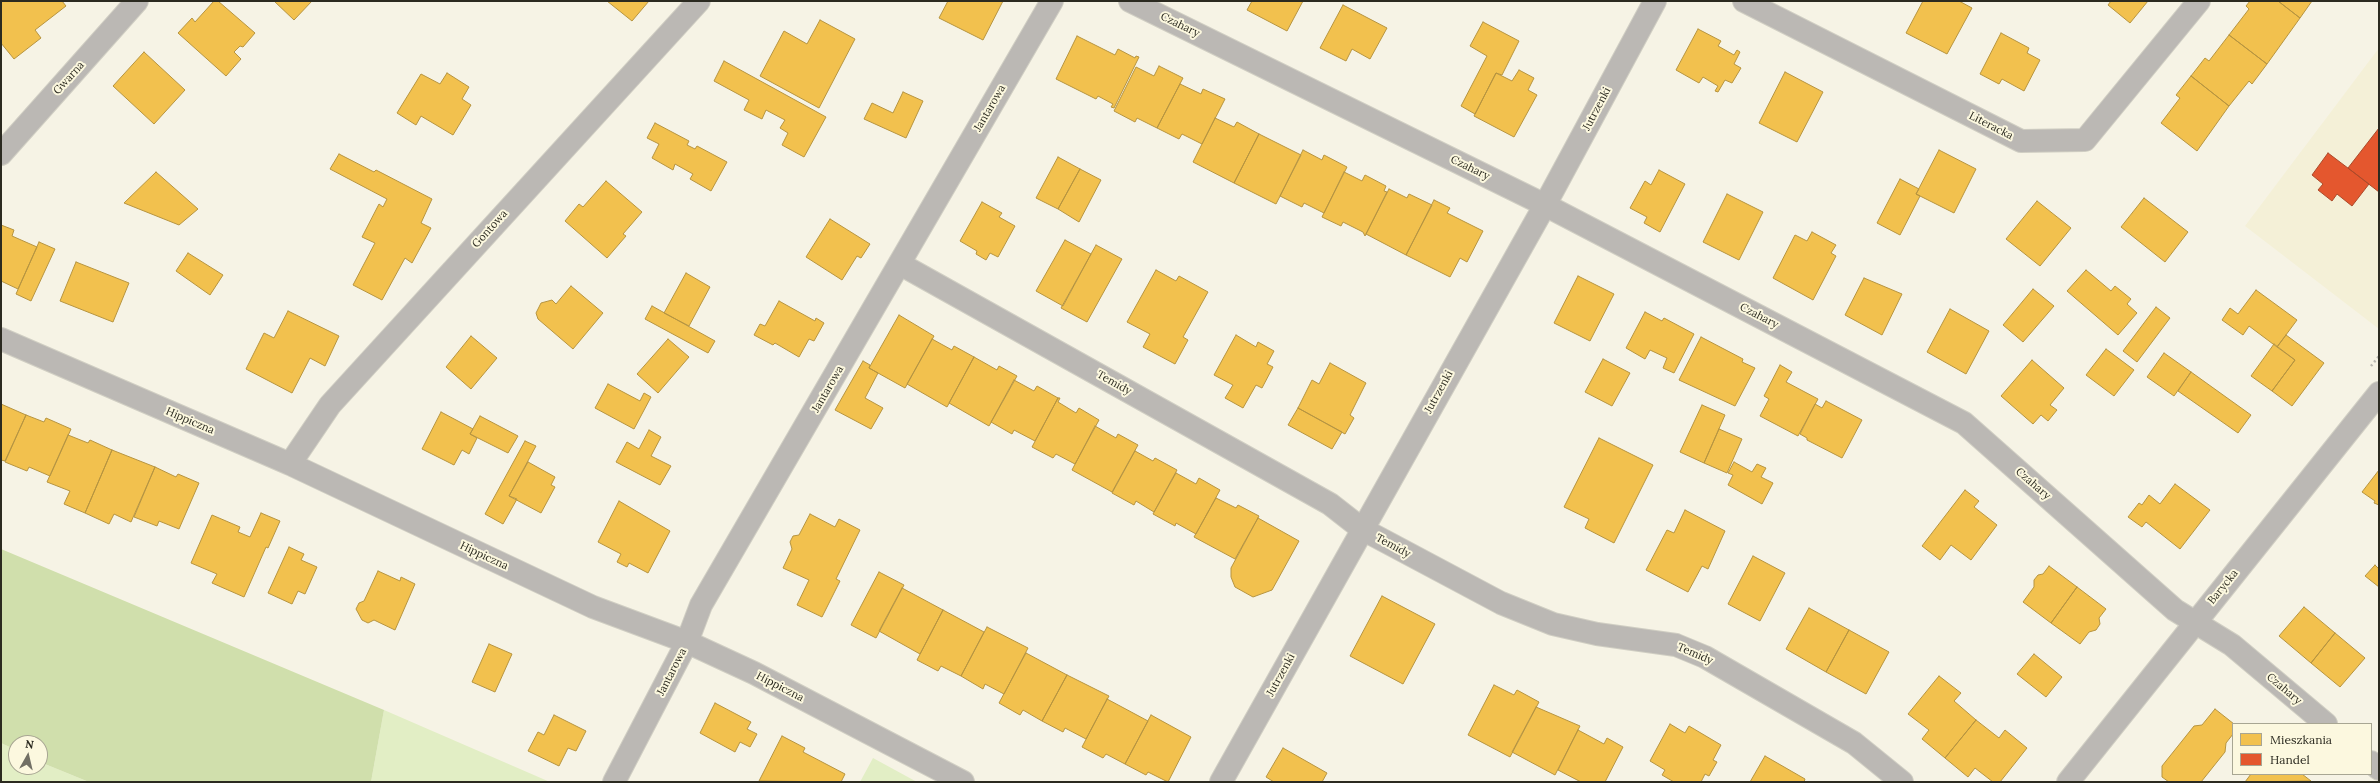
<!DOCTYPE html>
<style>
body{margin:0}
#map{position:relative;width:2380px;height:783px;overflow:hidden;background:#f6f3e5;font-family:Lora,serif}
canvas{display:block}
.frame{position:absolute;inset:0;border:2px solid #2b2a20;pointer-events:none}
.legend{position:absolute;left:2232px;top:723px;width:140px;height:52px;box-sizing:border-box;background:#fcf8df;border:1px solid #a8a693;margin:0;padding:5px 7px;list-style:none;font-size:12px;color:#2b2a20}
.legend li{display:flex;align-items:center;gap:8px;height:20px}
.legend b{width:20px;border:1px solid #a8a693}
.north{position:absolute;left:8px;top:735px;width:40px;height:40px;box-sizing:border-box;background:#fcf8df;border:1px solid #a8a693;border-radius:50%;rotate:8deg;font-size:11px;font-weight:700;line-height:16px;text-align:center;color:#2b2a20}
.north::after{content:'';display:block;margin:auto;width:14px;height:18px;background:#727065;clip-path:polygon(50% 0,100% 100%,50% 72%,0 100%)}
</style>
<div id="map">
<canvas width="2380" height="783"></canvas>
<div class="frame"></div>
<ul class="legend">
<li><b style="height:11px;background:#f2c14e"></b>Mieszkania</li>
<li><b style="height:11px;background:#e4572e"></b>Handel</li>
</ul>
<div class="north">N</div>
</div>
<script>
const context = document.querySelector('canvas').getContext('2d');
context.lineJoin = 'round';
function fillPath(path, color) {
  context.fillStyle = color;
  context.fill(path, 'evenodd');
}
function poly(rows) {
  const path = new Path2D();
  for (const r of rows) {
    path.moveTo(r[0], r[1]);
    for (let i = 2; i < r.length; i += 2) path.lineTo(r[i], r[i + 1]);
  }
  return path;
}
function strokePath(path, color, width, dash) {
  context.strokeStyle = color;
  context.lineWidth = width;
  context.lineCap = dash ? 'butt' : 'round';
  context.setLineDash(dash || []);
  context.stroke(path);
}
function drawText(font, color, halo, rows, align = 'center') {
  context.font = font + ' Lora,serif';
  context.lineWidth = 4;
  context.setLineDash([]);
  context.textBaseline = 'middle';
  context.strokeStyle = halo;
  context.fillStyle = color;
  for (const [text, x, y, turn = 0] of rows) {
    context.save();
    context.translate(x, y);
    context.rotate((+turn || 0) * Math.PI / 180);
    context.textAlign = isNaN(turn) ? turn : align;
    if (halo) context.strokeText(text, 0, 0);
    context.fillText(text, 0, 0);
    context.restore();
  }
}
fillPath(poly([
 [2379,48,2379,329,2245,226]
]), '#f4f0d7');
fillPath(poly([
 [384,710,550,782,371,782],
 [1,743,16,750,16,767,40,767,40,762,89,782,1,782],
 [873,758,917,782,860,782]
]), '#e2eec5');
fillPath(poly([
 [1,549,384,710,371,782,89,782,40,762,40,743,16,743,16,750,1,743]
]), '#d0dfac');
const homes = poly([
 [1,1,62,1,66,6,35,30,41,38,14,59,1,43,1,1],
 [214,1,218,1,255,33,243,47,240,46,234,52,241,59,226,76,178,33,192,18,195,22,214,1],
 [274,1,312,1,294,20,274,1],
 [607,1,649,1,632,21,607,1],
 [948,1,1003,1,983,40,939,18,948,1],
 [1252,1,1303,1,1287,31,1247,10,1252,1],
 [1923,1,1959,1,1972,8,1947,54,1906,33,1923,1],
 [2111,1,2148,1,2130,23,2108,5,2111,1],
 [2250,1,2278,1,2300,18,2267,64,2229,35,2249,9,2246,6,2250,1],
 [2278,1,2312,1,2300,18,2278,1],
 [1343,5,1387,28,1370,59,1352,49,1346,61,1320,48,1343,5],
 [820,20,855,39,819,108,760,76,784,31,807,44,820,20],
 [1483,22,1519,41,1502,75,1496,73,1475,114,1461,106,1487,56,1470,46,1483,22],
 [1698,29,1721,41,1718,46,1734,55,1737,50,1740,52,1734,64,1741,68,1732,83,1725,80,1718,92,1715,91,1718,86,1703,77,1699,83,1676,70,1698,29],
 [2001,33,2029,48,2027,53,2040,60,2024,91,2002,79,1999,84,1980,74,2001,33],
 [2229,35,2267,64,2252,84,2249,81,2229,106,2191,76,2205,58,2209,61,2229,35],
 [1077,36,1115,55,1118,49,1135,58,1136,56,1139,57,1114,108,1111,107,1113,104,1098,96,1096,99,1056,79,1077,36],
 [144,52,185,90,154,124,113,86,144,52],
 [724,61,826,117,804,157,782,145,788,133,780,128,785,120,766,110,762,119,744,110,749,100,714,81,724,61],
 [1159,66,1183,78,1157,128,1137,118,1135,122,1114,111,1136,67,1154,76,1159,66],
 [1519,70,1534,78,1528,90,1537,95,1514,137,1474,116,1496,73,1512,81,1519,70],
 [1785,72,1823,92,1797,142,1759,123,1785,72],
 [447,73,469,87,462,99,471,105,453,135,421,116,416,125,397,113,421,74,440,84,447,73],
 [2191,76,2229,106,2197,151,2161,123,2180,98,2176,95,2191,76],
 [1180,84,1201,94,1203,89,1225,99,1202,144,1182,134,1179,139,1157,128,1180,84],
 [903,92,923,101,906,138,864,119,872,103,893,113,903,92],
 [1215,118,1234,127,1237,122,1259,134,1234,183,1193,162,1215,118],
 [655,123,689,141,687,145,695,149,697,146,727,162,711,191,690,179,693,174,675,164,673,170,652,158,659,144,647,138,655,123],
 [1259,134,1301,155,1276,204,1234,183,1259,134],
 [1303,150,1322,160,1324,155,1347,167,1324,213,1304,203,1302,207,1280,196,1303,150],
 [1939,150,1976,169,1954,213,1916,194,1939,150],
 [339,154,374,172,376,170,432,199,421,223,431,228,412,263,405,258,382,300,353,285,375,243,362,237,379,204,383,207,387,199,330,169,339,154],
 [1058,157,1080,169,1058,209,1036,198,1058,157],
 [1080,169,1101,180,1079,222,1058,209,1080,169],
 [1659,170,1685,184,1660,232,1644,223,1647,217,1630,208,1645,181,1651,185,1659,170],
 [156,172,198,209,179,225,124,203,156,172],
 [1344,172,1362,181,1365,175,1386,186,1384,191,1387,192,1365,236,1363,232,1343,222,1341,226,1322,217,1344,172],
 [1900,179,1919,189,1916,194,1920,196,1900,235,1877,223,1900,179],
 [606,181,642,212,623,234,626,236,607,258,565,221,579,204,583,207,606,181],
 [1389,189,1407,198,1409,194,1432,205,1406,255,1366,234,1389,189],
 [1727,194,1763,212,1739,260,1703,242,1727,194],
 [2144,198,2188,232,2165,262,2121,227,2144,198],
 [1434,200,1450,208,1447,213,1483,231,1467,262,1460,258,1450,277,1406,255,1434,200],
 [2037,201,2071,228,2040,266,2006,239,2037,201],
 [982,202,1002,213,999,217,1015,226,998,257,990,253,986,260,976,254,977,251,960,241,982,202],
 [830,219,870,244,861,258,857,256,842,280,806,257,830,219],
 [1,225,14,230,12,236,37,247,18,289,1,281,1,225],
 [1812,232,1836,245,1831,253,1836,256,1813,300,1773,278,1795,235,1807,241,1812,232],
 [1065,240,1091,254,1063,306,1036,291,1065,240],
 [39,242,55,249,31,301,16,294,39,242],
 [1096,245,1122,259,1087,322,1061,308,1096,245],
 [188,253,223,275,210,295,176,271,188,253],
 [76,262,129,283,113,322,60,301,76,262],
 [1156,270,1176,281,1179,276,1208,292,1183,337,1188,340,1175,364,1143,347,1150,334,1127,322,1156,270],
 [2086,270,2111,291,2115,286,2131,299,2127,304,2137,313,2118,335,2067,291,2086,270],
 [686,273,710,287,689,326,664,313,686,273],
 [1578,276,1614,294,1590,341,1554,323,1578,276],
 [1864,278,1902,294,1882,335,1845,315,1864,278],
 [571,286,603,313,573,349,538,319,536,313,541,303,552,300,556,304,571,286],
 [2033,289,2054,306,2023,342,2003,325,2033,289],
 [2256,290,2297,320,2277,347,2249,326,2243,335,2222,320,2230,308,2238,314,2256,290],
 [779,301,815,321,816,318,824,323,814,341,809,339,799,357,775,343,773,345,754,335,760,324,765,326,779,301],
 [652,306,715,341,708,353,645,319,652,306],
 [2156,307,2170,318,2137,362,2123,351,2156,307],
 [1950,309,1989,331,1966,374,1927,352,1950,309],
 [288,311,339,336,325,366,310,358,292,393,246,369,264,333,274,338,288,311],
 [1645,312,1662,321,1664,318,1694,334,1674,373,1663,368,1667,358,1650,350,1645,359,1626,348,1645,312],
 [899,315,934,336,905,388,869,368,899,315],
 [1236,335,1256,347,1258,342,1274,351,1267,364,1273,367,1262,388,1256,385,1243,408,1225,398,1233,385,1214,375,1236,335],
 [2286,335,2324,363,2292,406,2272,391,2295,360,2277,347,2286,335],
 [471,336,497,358,471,389,446,367,471,336],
 [1701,337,1743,359,1742,362,1755,368,1735,406,1679,380,1701,337],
 [668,339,689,357,658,393,637,374,668,339],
 [932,339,952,350,954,346,974,357,947,407,907,384,932,339],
 [2274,344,2295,360,2272,391,2251,376,2274,344],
 [2106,349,2134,370,2114,396,2086,375,2106,349],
 [2164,353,2191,372,2174,396,2147,377,2164,353],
 [974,357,997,370,999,366,1017,376,989,426,949,403,974,357],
 [1603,359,1630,373,1612,406,1585,392,1603,359],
 [2032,360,2064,388,2050,405,2057,410,2048,421,2041,415,2033,424,2001,396,2032,360],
 [863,361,870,365,869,368,878,373,865,398,883,408,871,429,835,410,863,361],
 [1330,363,1366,383,1350,415,1354,418,1345,434,1298,408,1312,380,1319,384,1330,363],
 [1780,365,1792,372,1786,382,1818,399,1798,436,1760,416,1769,399,1764,396,1780,365],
 [2191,372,2251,415,2238,433,2178,391,2191,372],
 [1014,380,1034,391,1037,386,1058,398,1035,441,1014,430,1012,434,991,422,1014,380],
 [608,384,640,401,644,393,651,397,634,429,595,408,608,384],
 [1058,398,1060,398,1058,402,1076,413,1079,408,1099,420,1075,464,1056,454,1053,458,1032,447,1058,398],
 [1826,401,1862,420,1842,458,1807,440,1807,438,1800,434,1815,404,1822,408,1826,401],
 [1,404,26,415,5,461,1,460,1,404],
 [1702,405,1725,415,1704,463,1680,452,1702,405],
 [1298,408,1342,432,1332,449,1288,425,1298,408],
 [441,412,473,429,470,434,477,438,469,454,462,450,454,465,422,449,441,412],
 [26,415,44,422,46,418,71,429,50,476,29,467,27,471,5,462,26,415],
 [480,416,518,436,508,453,470,434,480,416],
 [1095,426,1116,438,1118,434,1138,445,1112,492,1072,470,1095,426],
 [1719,429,1742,439,1727,473,1704,463,1719,429],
 [649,430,661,437,651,456,671,466,660,485,616,462,627,442,639,449,649,430],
 [68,435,88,443,90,440,112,450,85,513,64,504,70,491,47,482,68,435],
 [1599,438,1653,465,1614,543,1585,528,1589,519,1564,507,1599,438],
 [525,441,536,446,509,496,517,499,503,524,485,514,525,441],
 [112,450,155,467,131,522,114,514,109,524,85,513,112,450],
 [1135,451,1153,461,1155,458,1177,470,1154,512,1136,501,1134,505,1112,493,1135,451],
 [528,462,555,477,551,485,555,487,541,513,509,496,528,462],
 [1734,462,1752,472,1757,464,1766,468,1761,477,1773,483,1762,504,1728,485,1733,475,1728,473,1734,462],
 [155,467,176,477,178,474,199,483,179,529,159,521,157,526,134,517,155,467],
 [2379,470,2379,505,2374,503,2375,501,2362,492,2379,470],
 [1176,473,1196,484,1199,478,1220,490,1196,534,1176,523,1175,526,1153,514,1176,473],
 [2175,484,2210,510,2180,549,2146,522,2142,527,2128,517,2139,503,2142,505,2149,495,2160,504,2175,484],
 [1965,490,1979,501,1974,507,1997,525,1971,560,1951,545,1940,560,1922,546,1965,490],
 [1216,498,1236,508,1238,505,1259,516,1235,559,1194,537,1216,498],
 [619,501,670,531,648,573,629,563,627,567,617,562,621,554,598,542,619,501],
 [1685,510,1725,531,1708,569,1702,566,1688,592,1646,570,1667,530,1674,533,1685,510],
 [261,513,280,521,268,548,266,547,244,597,212,583,217,574,191,563,212,515,240,527,238,532,250,537,261,513],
 [810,514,835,527,839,519,860,530,836,579,840,581,822,617,797,605,809,580,783,568,792,549,790,542,793,536,799,535,810,514],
 [1258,518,1299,541,1272,590,1253,597,1235,587,1231,577,1231,568,1258,518],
 [289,547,304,554,301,560,317,567,305,594,298,591,292,604,268,593,289,547],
 [1753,556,1785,573,1760,621,1728,604,1753,556],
 [2375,565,2379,569,2379,587,2365,576,2375,565],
 [2049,566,2077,587,2051,623,2023,602,2034,587,2034,580,2038,575,2043,574,2049,566],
 [378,571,400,581,401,577,415,584,395,630,374,620,368,623,362,620,356,609,359,603,364,601,378,571],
 [879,572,904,585,876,638,851,625,879,572],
 [2077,587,2106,609,2099,618,2100,624,2096,630,2089,632,2080,644,2051,623,2077,587],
 [902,588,943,610,920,654,879,631,902,588],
 [1382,596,1435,624,1403,684,1350,656,1382,596],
 [2304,607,2335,633,2311,663,2279,636,2304,607],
 [1809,608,1849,630,1826,672,1786,649,1809,608],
 [943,610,984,632,961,676,941,666,938,671,917,660,943,610],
 [987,627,1028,648,1004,694,985,684,983,689,961,676,987,627],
 [1849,630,1889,652,1866,694,1826,672,1849,630],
 [2335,633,2365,658,2340,687,2311,663,2335,633],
 [489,644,512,654,495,692,472,682,489,644],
 [1026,653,1067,675,1042,721,1023,710,1020,715,999,703,1026,653],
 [2034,654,2062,677,2046,697,2017,674,2034,654],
 [1067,675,1109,696,1086,739,1065,728,1063,732,1042,721,1067,675],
 [1939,676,1961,693,1954,701,1976,720,1945,758,1922,739,1929,730,1908,714,1939,676],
 [1494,685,1514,695,1517,690,1539,702,1510,757,1468,735,1494,685],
 [1107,699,1148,721,1125,764,1106,754,1103,758,1082,747,1107,699],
 [715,703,751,722,747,729,757,734,750,747,740,742,735,752,700,733,715,703],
 [1536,707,1580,726,1555,775,1512,752,1536,707],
 [2215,709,2234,724,2233,734,2226,743,2225,752,2201,782,2169,782,2162,777,2162,766,2194,726,2202,725,2215,709],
 [554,715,586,731,576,751,568,748,559,766,528,751,538,732,544,735,554,715],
 [1151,715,1191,737,1168,782,1148,772,1146,775,1125,764,1151,715],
 [1976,720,1999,738,2005,730,2027,748,2000,782,1993,782,1975,768,1968,777,1945,758,1976,720],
 [1670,724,1685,733,1689,726,1721,745,1713,760,1717,762,1709,776,1705,774,1701,782,1674,782,1662,775,1665,770,1650,761,1670,724],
 [1578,730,1604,744,1607,738,1623,747,1605,782,1581,782,1558,770,1578,730],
 [782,736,805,748,803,752,845,774,841,782,759,781,782,736],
 [1283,748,1327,773,1322,782,1274,782,1266,777,1283,748],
 [1765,756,1805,779,1804,782,1750,782,1765,756],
 [2251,774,2302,774,2311,781,2245,782,2251,774]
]);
fillPath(homes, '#f2c14e');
strokePath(homes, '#b69440', 1);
const shops = poly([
 [2379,128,2379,192,2348,168,2379,128],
 [2328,153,2369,184,2352,206,2337,194,2332,201,2318,190,2323,184,2312,175,2328,153]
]);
fillPath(shops, '#e4572e');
strokePath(shops, '#ac4a2a', 1);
const street = poly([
 [1130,1,1545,205,1964,423,2175,610,2232,645,2326,724],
 [1744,1,2021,141,2085,140,2199,1],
 [1,154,137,1],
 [900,264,1330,504,1362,529,1501,603,1553,624,1597,634,1676,645,1705,657,1854,743,1902,782],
 [1,339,290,464,593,607,687,642,754,673,963,782],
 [290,464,330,405,699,1],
 [2371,762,2379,769],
 [614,782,687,642,701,605,1052,1],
 [1221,782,1545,205,1655,1],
 [2068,782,2379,393]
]);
strokePath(street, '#d0cec3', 24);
strokePath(poly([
 [2371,366,2379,356]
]), '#bab8b2', 2.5, [2, 3]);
strokePath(street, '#bbb8b4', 22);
drawText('11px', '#2b2a20', '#fcf8df', [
 ["Czahary",1180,25,26],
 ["Gwarna",69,78,-48],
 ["Jantarowa",990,108,-60],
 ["Jutrzenki",1597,109,-62],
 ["Literacka",1991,126,27],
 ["Czahary",1470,168,26],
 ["Gontowa",490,229,-48],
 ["Czahary",1759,316,27],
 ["Temidy",1114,383,29],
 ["Jantarowa",828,389,-60],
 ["Jutrzenki",1439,392,-61],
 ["Hippiczna",190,421,23],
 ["Czahary",2033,484,41],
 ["Temidy",1393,546,28],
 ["Hippiczna",484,556,25],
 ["Barycka",2223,587,-51],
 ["Temidy",1695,654,23],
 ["Jantarowa",672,672,-63],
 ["Jutrzenki",1281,675,-61],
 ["Hippiczna",780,687,27],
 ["Czahary",2284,689,40]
]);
</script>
